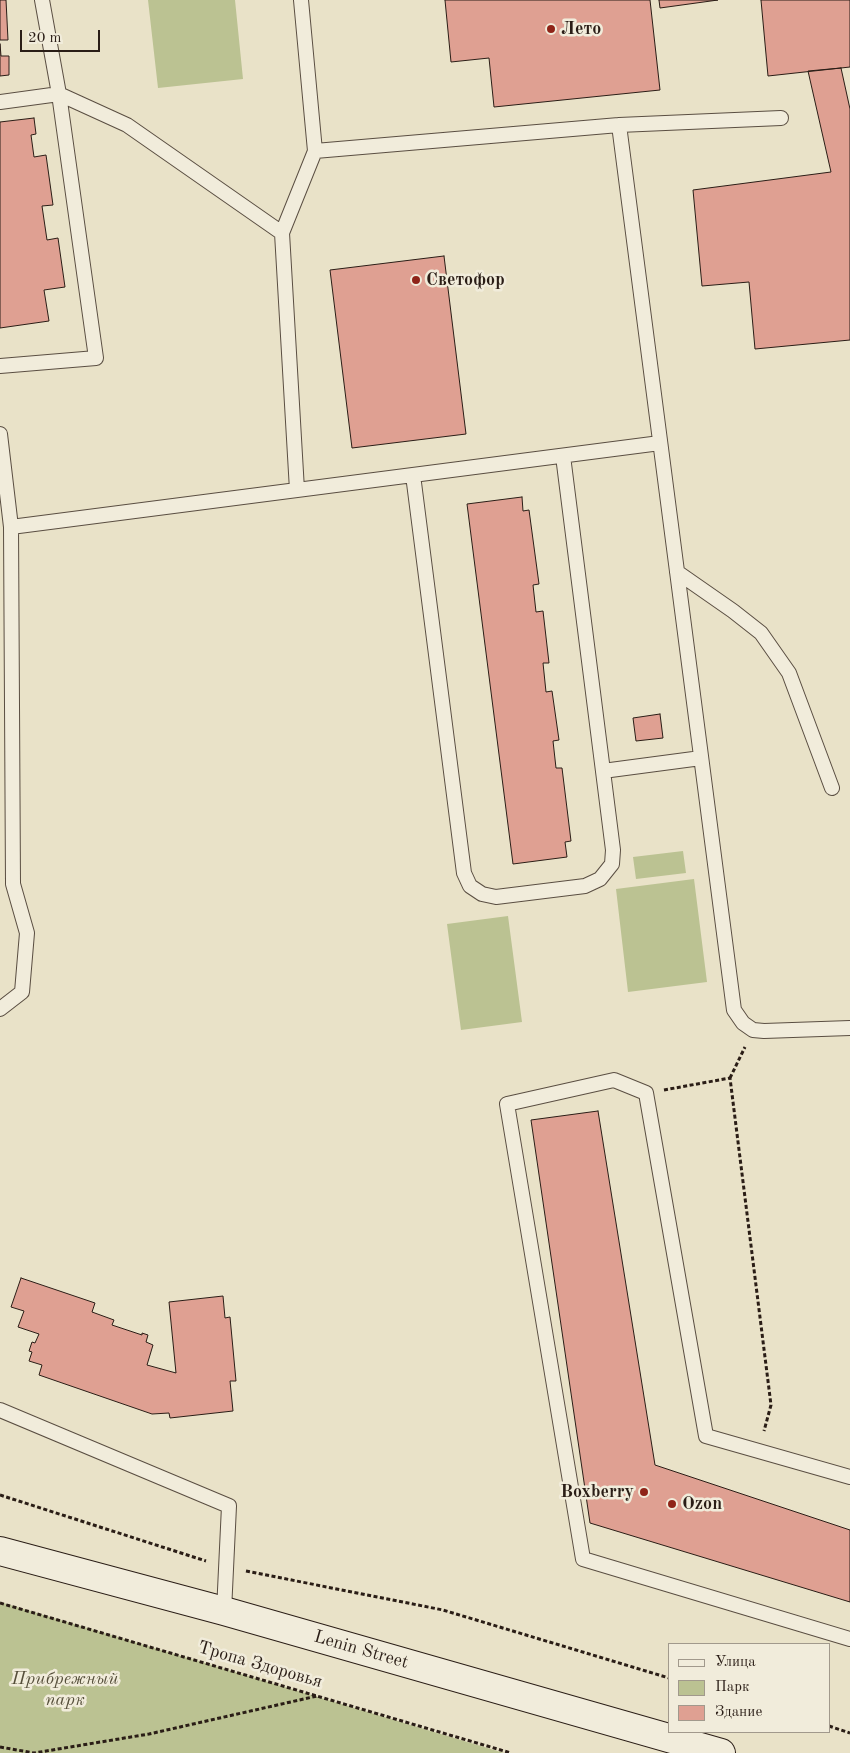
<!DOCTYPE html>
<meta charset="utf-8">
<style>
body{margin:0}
#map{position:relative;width:850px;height:1753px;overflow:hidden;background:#e9e2c8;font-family:"Old Standard TT",serif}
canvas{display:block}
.legend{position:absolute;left:668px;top:1643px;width:162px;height:90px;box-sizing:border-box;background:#f1ecdb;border:1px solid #a1998c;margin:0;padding:6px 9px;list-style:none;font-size:15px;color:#2a1d16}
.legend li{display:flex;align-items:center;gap:10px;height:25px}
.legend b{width:25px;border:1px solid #a1998c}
.scale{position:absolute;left:20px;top:30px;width:80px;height:22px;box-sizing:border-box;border:2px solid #2a1d16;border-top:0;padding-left:6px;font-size:15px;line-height:18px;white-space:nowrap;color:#2a1d16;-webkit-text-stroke:4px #f1ecdb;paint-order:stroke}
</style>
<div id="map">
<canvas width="850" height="1753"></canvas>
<ul class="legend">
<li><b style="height:6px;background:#f1ecdb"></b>Улица</li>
<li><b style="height:14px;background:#bbc292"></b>Парк</li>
<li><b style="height:14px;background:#dfa092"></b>Здание</li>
</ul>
<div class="scale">20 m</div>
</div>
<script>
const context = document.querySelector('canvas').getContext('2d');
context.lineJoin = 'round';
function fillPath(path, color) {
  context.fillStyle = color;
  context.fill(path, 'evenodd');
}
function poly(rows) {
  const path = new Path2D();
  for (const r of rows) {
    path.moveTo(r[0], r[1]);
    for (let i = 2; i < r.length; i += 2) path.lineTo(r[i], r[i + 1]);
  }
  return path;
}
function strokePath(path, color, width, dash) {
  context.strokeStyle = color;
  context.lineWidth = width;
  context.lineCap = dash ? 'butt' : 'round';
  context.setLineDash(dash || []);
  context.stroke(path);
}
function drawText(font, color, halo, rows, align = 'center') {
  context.font = font + ' "Old Standard TT",serif';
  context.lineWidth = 5;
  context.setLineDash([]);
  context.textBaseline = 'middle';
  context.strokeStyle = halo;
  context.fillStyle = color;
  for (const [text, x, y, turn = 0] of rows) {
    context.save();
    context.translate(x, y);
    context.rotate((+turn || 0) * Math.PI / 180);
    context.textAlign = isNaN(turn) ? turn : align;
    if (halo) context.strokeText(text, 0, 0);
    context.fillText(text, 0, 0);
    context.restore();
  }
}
fillPath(poly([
 [148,0,235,0,243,79,158,88],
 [683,851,686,873,636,879,633,857],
 [694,879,707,982,628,992,616,889],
 [508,916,522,1022,461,1030,447,924],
 [0,1602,238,1673,504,1753,0,1753]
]), '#bbc292');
const building = poly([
 [0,0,6,0,8,40,0,40,0,0],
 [445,0,650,0,660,90,494,107,489,58,451,62,445,0],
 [659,0,718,0,660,8,659,0],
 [761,0,850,0,850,67,768,76,761,0],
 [0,44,1,56,9,56,9,75,0,76,0,44],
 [841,68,850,109,850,340,755,349,749,282,702,286,693,190,831,172,808,71,841,68],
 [34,118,36,134,31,135,34,157,46,155,53,205,42,206,47,240,58,238,65,287,44,290,49,321,0,328,0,122,34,118],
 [444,256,466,434,352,448,330,270,444,256],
 [522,497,523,511,529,510,539,584,533,585,536,612,543,611,549,663,543,663,546,692,552,691,559,740,553,741,556,768,562,768,571,841,565,842,567,857,513,864,467,504,522,497],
 [660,714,663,738,636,741,633,718,660,714],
 [598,1111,655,1465,850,1530,850,1602,590,1523,531,1120,598,1111],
 [21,1278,95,1303,92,1312,114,1320,112,1325,142,1335,142,1333,148,1335,146,1342,153,1345,147,1365,176,1373,169,1302,223,1296,225,1318,230,1317,236,1381,230,1381,233,1411,170,1418,169,1413,152,1414,39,1375,42,1365,29,1361,32,1352,29,1351,32,1342,35,1343,39,1334,18,1327,24,1311,11,1307,21,1278]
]);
fillPath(building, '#dfa092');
strokePath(building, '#2a1d16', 1);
const lane = poly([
 [301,0,315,151,619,125,781,118],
 [59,94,127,125,282,233,315,151],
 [0,102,59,94,42,0],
 [619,125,734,1010,743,1023,753,1030,764,1031,850,1028],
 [0,366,96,358,59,94],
 [0,434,11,527,297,490,282,233],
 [413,475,464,873,470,886,482,894,496,897,585,886,600,879,612,864,613,850,563,456],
 [297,490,660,443],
 [677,572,733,611,761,633,789,673,832,788],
 [603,771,701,758],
 [0,1009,22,992,27,933,13,884,11,527],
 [0,1410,229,1506,224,1611],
 [850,1477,706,1436,646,1093,614,1080,507,1104,583,1559,850,1639]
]);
const secondary = poly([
 [0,1551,224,1611,721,1753]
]);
strokePath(lane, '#5a4e42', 16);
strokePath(secondary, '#2a1d16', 30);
strokePath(poly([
 [730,1078,745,1047],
 [664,1090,730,1078,771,1405,764,1431],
 [0,1495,206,1561],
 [246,1571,443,1610,669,1678],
 [0,1603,511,1753],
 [829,1726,850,1733],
 [0,1747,34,1753,149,1734,317,1696]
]), '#2a1d16', 3, [4, 2.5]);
strokePath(lane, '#f1ecdb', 14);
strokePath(secondary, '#f1ecdb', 28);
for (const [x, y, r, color] of [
 [551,29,5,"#8f2418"],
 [416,280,5,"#8f2418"],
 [644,1492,5,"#8f2418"],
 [672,1504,5,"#8f2418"]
]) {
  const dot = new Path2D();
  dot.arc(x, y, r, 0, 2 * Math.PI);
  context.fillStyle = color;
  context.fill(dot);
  strokePath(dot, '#f1ecdb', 2);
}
drawText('bold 18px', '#2a1d16', '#f1ecdb', [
 ["Лето",561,29],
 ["Светофор",426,280],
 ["Boxberry",634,1492,"right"],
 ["Ozon",682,1504]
], 'left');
drawText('18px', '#2a1d16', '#f1ecdb', [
 ["Lenin Street",361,1650,16],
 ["Тропа Здоровья",260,1665,16]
]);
drawText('italic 18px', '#564f3b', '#f1ecdb', [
 ["Прибрежный",65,1679],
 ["парк",65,1700]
]);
</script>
